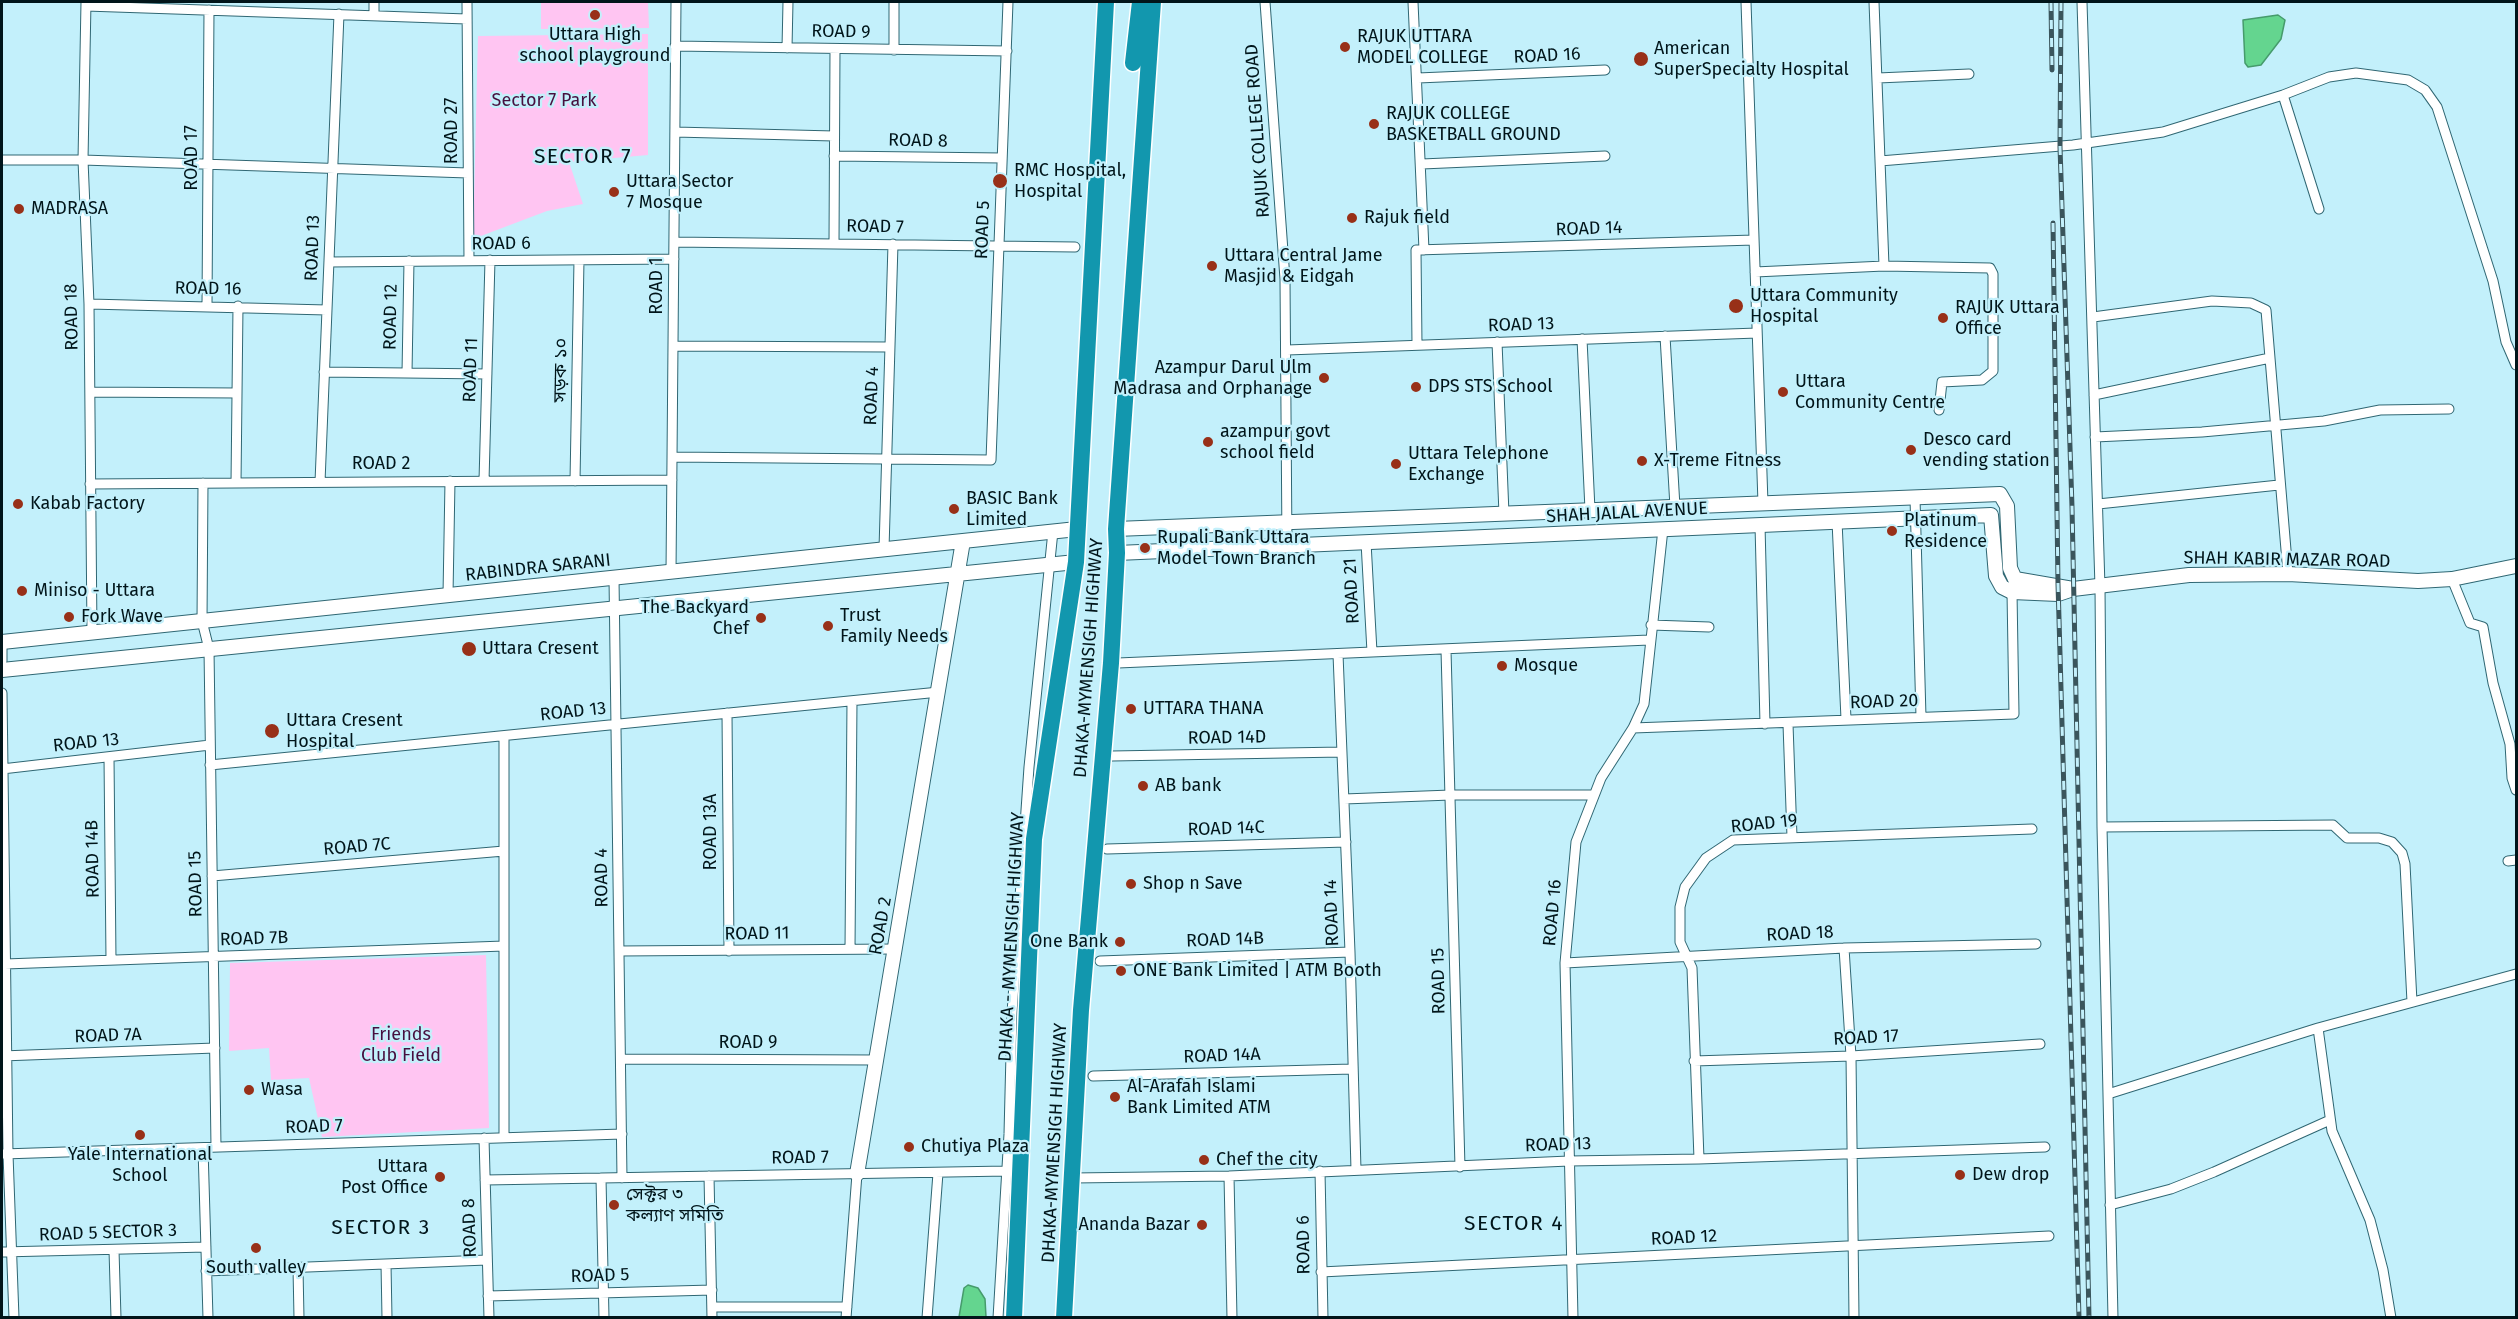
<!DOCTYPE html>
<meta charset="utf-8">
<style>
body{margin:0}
#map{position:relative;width:2518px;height:1319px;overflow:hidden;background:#c3f0fb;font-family:"Fira Sans",sans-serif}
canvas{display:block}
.frame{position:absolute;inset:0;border:3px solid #01151a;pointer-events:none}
</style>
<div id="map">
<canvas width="2518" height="1319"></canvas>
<div class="frame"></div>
</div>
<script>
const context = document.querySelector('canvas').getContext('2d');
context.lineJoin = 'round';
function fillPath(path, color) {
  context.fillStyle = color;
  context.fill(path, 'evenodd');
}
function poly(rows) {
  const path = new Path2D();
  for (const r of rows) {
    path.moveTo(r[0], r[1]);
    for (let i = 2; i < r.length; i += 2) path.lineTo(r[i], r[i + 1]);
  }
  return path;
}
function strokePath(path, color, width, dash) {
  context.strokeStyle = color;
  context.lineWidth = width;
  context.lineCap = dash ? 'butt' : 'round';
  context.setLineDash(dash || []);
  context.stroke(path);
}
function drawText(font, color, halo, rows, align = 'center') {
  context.font = font + ' "Fira Sans","Noto Sans Bengali",sans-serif';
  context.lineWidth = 4.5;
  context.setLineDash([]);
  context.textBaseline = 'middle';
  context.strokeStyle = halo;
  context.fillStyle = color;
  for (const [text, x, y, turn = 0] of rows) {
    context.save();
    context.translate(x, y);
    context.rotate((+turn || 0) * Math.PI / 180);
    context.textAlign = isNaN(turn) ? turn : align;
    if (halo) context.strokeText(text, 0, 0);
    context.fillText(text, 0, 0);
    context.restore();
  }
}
fillPath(poly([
 [541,2,648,2,649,28,541,29],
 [648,34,648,155,569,162,583,204,547,211,473,239,478,36],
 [486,955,489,1128,322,1137,309,1078,271,1080,269,1048,229,1051,230,963]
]), '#ffc5f2');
const water = poly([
 [2278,15,2285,20,2281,39,2261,65,2248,67,2245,63,2243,20,2278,15],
 [968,1285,978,1288,985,1299,986,1317,959,1317,964,1288,968,1285]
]);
fillPath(water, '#64d58f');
strokePath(water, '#469b6c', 1.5);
const street = poly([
 [86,2,83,160,89,304,92,633],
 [467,2,469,261],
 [1265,2,1285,279,1287,546],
 [1413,2,1424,250],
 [1746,2,1763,503],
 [1874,2,1884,266],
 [2082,2,2100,587,2102,827,2113,1318],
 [86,6,467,19],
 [374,15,374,2],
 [675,46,1007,51],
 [787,48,788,2],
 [894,50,894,2],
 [1418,78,1605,70],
 [1878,78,1969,74],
 [2283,95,2319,209],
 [675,132,834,136],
 [834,156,1002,158],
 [2,160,83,160,468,173],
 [1880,161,2073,145,2163,132,2283,95,2329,77,2356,73,2408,80,2425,90,2437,107,2493,281,2506,342,2516,365],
 [1422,164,1605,156],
 [674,242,1075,247],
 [834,243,835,49],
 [329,262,674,259],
 [1755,272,1884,266,1990,268,1993,274,1993,371,1982,380,1942,382,1939,410],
 [89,304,327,310],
 [207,305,209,10],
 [2093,317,2212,301,2251,303,2266,310,2288,574],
 [1665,336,1675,507],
 [1582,339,1590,510],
 [1497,342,1504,514],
 [1417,345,1416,250,1754,240],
 [673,346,890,347],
 [1287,350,1757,333],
 [324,372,487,374],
 [407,373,409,261],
 [90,392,237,393],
 [2094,395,2270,358],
 [2095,437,2202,432,2324,421,2380,410,2449,409],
 [672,457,991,460,1008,2],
 [484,481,490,260],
 [575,481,579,260],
 [320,482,339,14],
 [203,483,202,621,209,649,216,1147],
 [236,483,238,306],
 [90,484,672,480],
 [1915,498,1921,717],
 [2098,504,2279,485],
 [1837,521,1846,719],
 [1760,525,1765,724],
 [884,549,893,244],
 [671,572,676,2],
 [614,578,622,1178],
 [2452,579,2470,623,2483,627,2493,683,2510,744,2512,778,2516,790],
 [448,595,450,481],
 [1651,625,1709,627],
 [1446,650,1460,1167],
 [1338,654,1350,952,1356,1170],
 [2,661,2,642],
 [1118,663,1372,652,1366,542,1372,652,1649,640],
 [2,693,8,1154,14,1318],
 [727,713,729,951],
 [1788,724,1792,837],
 [1633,728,2014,714,2012,592],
 [1112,756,1342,752],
 [109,757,111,960],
 [210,765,939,692],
 [2,769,210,745],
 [1344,799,1451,795,1593,795],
 [2102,827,2333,825,2347,838,2379,838,2392,842,2402,853,2405,864,2412,1002],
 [1107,849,1346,842],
 [2508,861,2516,860],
 [212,876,504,851],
 [1844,948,1851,1056,1854,1318],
 [850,949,852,701],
 [619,951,895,949],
 [1100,961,1350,952],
 [1565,963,1844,948,2036,944],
 [5,964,504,946],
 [2,1056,215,1048],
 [621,1057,623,1059,877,1060],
 [1694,1061,1851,1056,2040,1044],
 [1093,1076,1352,1069],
 [2108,1094,2318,1028],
 [484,1138,489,1318],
 [504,1138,504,736],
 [203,1148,208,1318],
 [3,1154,622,1134],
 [1699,1159,1692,968,1680,942,1680,907,1685,887,1706,858,1733,840,2032,829],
 [1320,1171,1323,1318],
 [709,1176,712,1318],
 [1229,1176,1232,1318],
 [601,1178,604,1318],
 [1073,1178,1229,1176,1569,1161,1699,1159,2045,1147],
 [485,1180,1007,1171],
 [2110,1205,2171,1189,2214,1172,2330,1120],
 [114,1250,116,1318],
 [2,1252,206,1247],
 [386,1264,387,1318],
 [298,1268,299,1318],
 [206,1271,487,1260],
 [1321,1272,2049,1236],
 [488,1296,712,1290],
 [712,1307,847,1307],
 [846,1318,857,1174],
 [927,1318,938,1173],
 [998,1318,1009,1134,1012,1013,1029,767,1053,531],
 [1573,1318,1565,963,1576,842,1601,778,1633,728,1644,704,1663,529],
 [2391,1318,2383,1270,2370,1220,2332,1131,2318,1028,2516,974]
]);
const secondary = poly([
 [1116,529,2000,494,2007,506,2010,568,2015,579,2073,589,2189,575,2288,574,2418,581,2452,579,2516,566],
 [1117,553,1991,515,1996,576,2002,587,2012,592,2058,594,2073,589],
 [2,642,1077,529],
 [2,670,1076,562],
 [857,1174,963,541]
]);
const highway = poly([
 [1133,63,1140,2],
 [1014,1318,1034,839,1076,562,1106,2],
 [1064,1318,1081,1010,1111,663,1117,553,1116,529,1153,2]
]);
strokePath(street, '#306773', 11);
strokePath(secondary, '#306773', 16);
strokePath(highway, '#fff', 19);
strokePath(street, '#fff', 9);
strokePath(secondary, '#fff', 14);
strokePath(highway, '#1297ae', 16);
const rail = poly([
 [2051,2,2052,70],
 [2061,2,2060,147,2072,507,2089,1318],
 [2053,223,2058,584,2079,1318]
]);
strokePath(rail, '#3a555c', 5);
strokePath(rail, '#c3f0fb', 3, [9]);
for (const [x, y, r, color] of [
 [595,15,6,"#983018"],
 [1345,47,6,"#983018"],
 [1641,59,8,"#983018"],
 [1374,124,6,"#983018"],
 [1000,181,8,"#983018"],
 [614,192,6,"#983018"],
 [19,209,6,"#983018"],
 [1352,218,6,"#983018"],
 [1212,266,6,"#983018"],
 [1736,306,8,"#983018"],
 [1943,318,6,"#983018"],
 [1324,378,6,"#983018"],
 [1416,387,6,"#983018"],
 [1783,392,6,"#983018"],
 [1208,442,6,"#983018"],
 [1911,450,6,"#983018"],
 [1642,461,6,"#983018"],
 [1396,464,6,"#983018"],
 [18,504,6,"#983018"],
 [954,509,6,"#983018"],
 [1892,531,6,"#983018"],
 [1145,548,6,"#983018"],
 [22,591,6,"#983018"],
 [69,617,6,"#983018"],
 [761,618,6,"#983018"],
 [828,626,6,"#983018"],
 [469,649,8,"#983018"],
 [1502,666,6,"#983018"],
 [1131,709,6,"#983018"],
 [272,731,8,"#983018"],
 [1143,786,6,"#983018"],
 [1131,884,6,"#983018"],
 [1120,942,6,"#983018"],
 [1121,971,6,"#983018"],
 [249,1090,6,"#983018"],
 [1115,1097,6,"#983018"],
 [140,1135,6,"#983018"],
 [909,1147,6,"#983018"],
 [1204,1160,6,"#983018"],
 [1960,1175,6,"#983018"],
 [440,1177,6,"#983018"],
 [614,1205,6,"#983018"],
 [1202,1225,6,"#983018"],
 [256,1248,6,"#983018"]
]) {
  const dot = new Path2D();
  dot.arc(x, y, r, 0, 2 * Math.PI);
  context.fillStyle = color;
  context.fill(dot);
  strokePath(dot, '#c3f0fb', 2);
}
drawText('18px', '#01151a', '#c3f0fb', [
 ["ROAD 9",841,32,1],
 ["ROAD 16",1547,56,-3],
 ["ROAD 27",452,131,-90],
 ["RAJUK COLLEGE ROAD",1258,131,-94],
 ["ROAD 8",918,141,1],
 ["ROAD 17",192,158,-90],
 ["ROAD 7",875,227,1],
 ["ROAD 14",1589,229,-2],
 ["ROAD 5",983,230,-88],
 ["ROAD 6",501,244,-1],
 ["ROAD 13",313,248,-88],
 ["ROAD 1",657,286,-90],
 ["ROAD 16",208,289,1],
 ["ROAD 18",72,317,-91],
 ["ROAD 12",391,317,-89],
 ["ROAD 13",1521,325,-2],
 ["ROAD 11",471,370,-88],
 ["সড়ক ১০",561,370,-89],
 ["ROAD 4",872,396,-88],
 ["ROAD 2",381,464],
 ["SHAH JALAL AVENUE",1627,513,-3],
 ["SHAH KABIR MAZAR ROAD",2287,560,1],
 ["RABINDRA SARANI",538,568,-6],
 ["ROAD 21",1352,591,-93],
 ["DHAKA-MYMENSIGH HIGHWAY",1089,658,-86],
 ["ROAD 20",1884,702,-2],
 ["ROAD 13",573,712,-6],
 ["ROAD 14D",1227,738,-1],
 ["ROAD 13",86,743,-6],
 ["ROAD 19",1764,824,-6],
 ["ROAD 14C",1226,829,-2],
 ["ROAD 13A",711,832,-90],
 ["ROAD 7C",357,847,-5],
 ["ROAD 14B",93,859,-91],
 ["ROAD 4",602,878,-91],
 ["ROAD 15",196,884,-91],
 ["ROAD 14",1332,913,-92],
 ["ROAD 16",1553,913,-85],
 ["ROAD 2",881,926,-80],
 ["ROAD 11",757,934,-1],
 ["ROAD 18",1800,934,-3],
 ["DHAKA - MYMENSIGH HIGHWAY",1012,937,-87],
 ["ROAD 7B",254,939,-2],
 ["ROAD 14B",1225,940,-2],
 ["ROAD 15",1439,981,-91],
 ["ROAD 7A",108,1036,-2],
 ["ROAD 17",1866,1038,-3],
 ["ROAD 9",748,1043],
 ["ROAD 14A",1222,1056,-2],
 ["ROAD 7",314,1127,-2],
 ["DHAKA-MYMENSIGH HIGHWAY",1055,1143,-87],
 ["ROAD 13",1558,1145,-2],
 ["ROAD 7",800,1158,-1],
 ["ROAD 8",470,1228,-92],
 ["ROAD 5 SECTOR 3",108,1233,-2],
 ["ROAD 12",1684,1238,-3],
 ["ROAD 6",1304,1245,-91],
 ["ROAD 5",600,1276,-2]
]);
drawText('18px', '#01151a', '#c3f0fb', [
 ["Uttara High",595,35,"center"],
 ["school playground",595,56,"center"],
 ["RAJUK UTTARA",1357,37],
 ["MODEL COLLEGE",1357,58],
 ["American",1654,49],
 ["SuperSpecialty Hospital",1654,70],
 ["RAJUK COLLEGE",1386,114],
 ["BASKETBALL GROUND",1386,135],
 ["RMC Hospital,",1014,171],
 ["Hospital",1014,192],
 ["Uttara Sector",626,182],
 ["7 Mosque",626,203],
 ["MADRASA",31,209],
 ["Rajuk field",1364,218],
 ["Uttara Central Jame",1224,256],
 ["Masjid & Eidgah",1224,277],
 ["Uttara Community",1750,296],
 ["Hospital",1750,317],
 ["RAJUK Uttara",1955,308],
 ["Office",1955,329],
 ["Azampur Darul Ulm",1312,368,"right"],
 ["Madrasa and Orphanage",1312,389,"right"],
 ["Uttara",1795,382],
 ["Community Centre",1795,403],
 ["DPS STS School",1428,387],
 ["azampur govt",1220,432],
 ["school field",1220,453],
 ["Desco card",1923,440],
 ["vending station",1923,461],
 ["Uttara Telephone",1408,454],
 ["Exchange",1408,475],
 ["X-Treme Fitness",1654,461],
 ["BASIC Bank",966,499],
 ["Limited",966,520],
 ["Kabab Factory",30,504],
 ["Platinum",1904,521],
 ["Residence",1904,542],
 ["Rupali Bank Uttara",1157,538],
 ["Model Town Branch",1157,559],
 ["Miniso - Uttara",34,591],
 ["The Backyard",749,608,"right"],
 ["Chef",749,629,"right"],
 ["Trust",840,616],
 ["Family Needs",840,637],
 ["Fork Wave",81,617],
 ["Uttara Cresent",482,649],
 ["Mosque",1514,666],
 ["UTTARA THANA",1143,709],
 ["Uttara Cresent",286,721],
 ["Hospital",286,742],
 ["AB bank",1155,786],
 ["Shop n Save",1143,884],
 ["One Bank",1108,942,"right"],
 ["ONE Bank Limited | ATM Booth",1133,971],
 ["Al-Arafah Islami",1127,1087],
 ["Bank Limited ATM",1127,1108],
 ["Wasa",261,1090],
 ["Chutiya Plaza",921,1147],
 ["Yale International",140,1155,"center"],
 ["School",140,1176,"center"],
 ["Chef the city",1216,1160],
 ["Uttara",428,1167,"right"],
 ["Post Office",428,1188,"right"],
 ["Dew drop",1972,1175],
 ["সেক্টর ৩",626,1195],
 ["কল্যাণ সমিতি",626,1216],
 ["Ananda Bazar",1190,1225,"right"],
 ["South valley",256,1268,"center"]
], 'left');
drawText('18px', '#470f3f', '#c3f0fb', [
 ["Sector 7 Park",544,101],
 ["Friends",401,1035],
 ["Club Field",401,1056]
]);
context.letterSpacing = '1.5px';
drawText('21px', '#01151a', '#c3f0fb', [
 ["SECTOR 7",583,157],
 ["SECTOR 4",1514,1224],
 ["SECTOR 3",381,1228]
]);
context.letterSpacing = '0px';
</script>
